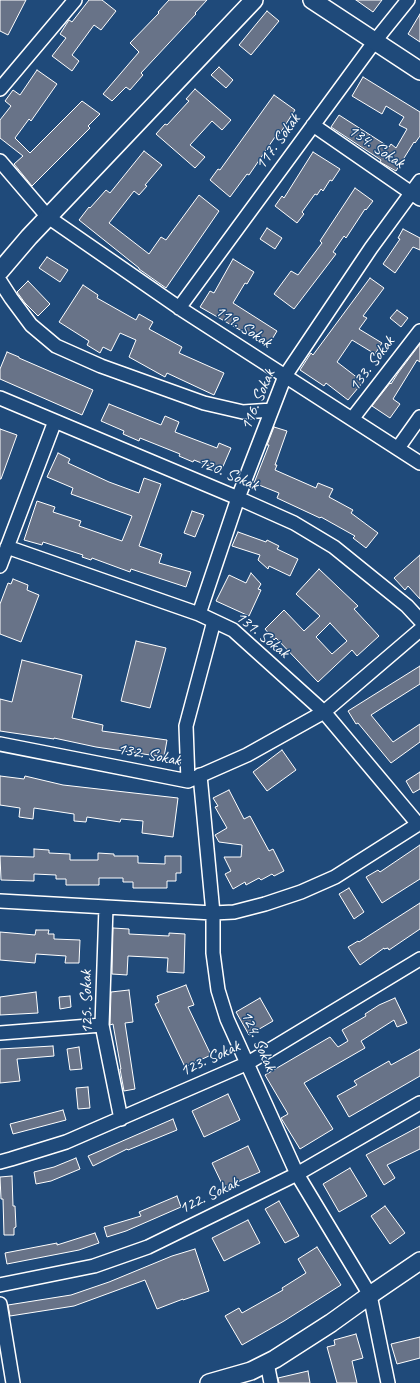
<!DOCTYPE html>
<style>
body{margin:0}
canvas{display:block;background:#1f4a7a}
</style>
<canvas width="420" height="1383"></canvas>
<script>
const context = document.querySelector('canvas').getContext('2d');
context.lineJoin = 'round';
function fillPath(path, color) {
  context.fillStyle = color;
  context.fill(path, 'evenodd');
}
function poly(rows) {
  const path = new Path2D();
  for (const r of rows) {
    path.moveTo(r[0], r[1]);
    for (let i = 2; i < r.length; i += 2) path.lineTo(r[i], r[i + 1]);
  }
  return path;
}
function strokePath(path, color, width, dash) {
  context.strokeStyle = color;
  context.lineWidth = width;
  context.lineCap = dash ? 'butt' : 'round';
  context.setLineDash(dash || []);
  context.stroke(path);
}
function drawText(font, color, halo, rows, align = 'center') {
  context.font = font + ' Caveat,sans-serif';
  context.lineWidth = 3;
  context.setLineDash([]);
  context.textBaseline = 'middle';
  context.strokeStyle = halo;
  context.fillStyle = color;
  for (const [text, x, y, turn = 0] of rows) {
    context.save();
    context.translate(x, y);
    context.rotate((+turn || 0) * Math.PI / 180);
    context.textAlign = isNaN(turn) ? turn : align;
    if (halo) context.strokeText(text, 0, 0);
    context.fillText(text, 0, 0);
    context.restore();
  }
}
const building = poly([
 [0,0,26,0,8,35,0,31,0,0],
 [89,0,102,0,116,11,101,30,94,25,72,55,79,61,72,71,52,56,66,38,60,34,69,20,72,22,89,0],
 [169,0,207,0,195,13,196,14,141,73,143,75,130,90,126,87,112,101,103,94,139,52,130,43,159,13,158,12,169,0],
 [356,0,382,0,373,12,356,0],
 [267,11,279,21,251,55,239,45,267,11],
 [420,14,420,42,408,34,420,14],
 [219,67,233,80,226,88,211,75,219,67],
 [37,70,57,84,31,121,29,119,15,138,30,153,82,101,100,114,88,126,90,128,32,186,14,164,23,156,0,138,0,120,11,106,5,101,13,90,20,95,37,70],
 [363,77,420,112,420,136,415,143,414,142,396,171,380,162,381,160,331,127,339,115,389,147,391,144,396,148,407,129,399,125,404,117,386,106,382,114,352,96,363,77],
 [195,89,231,120,222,130,212,121,190,145,205,157,195,168,156,134,165,124,167,125,189,101,186,99,195,89],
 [274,95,295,110,277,138,275,137,249,175,247,174,230,197,210,180,218,169,220,170,274,95],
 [144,151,162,165,145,185,147,186,139,195,134,191,109,223,149,254,161,237,166,240,199,195,219,211,166,288,139,269,139,268,79,220,89,207,90,208,106,190,110,193,144,151],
 [313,152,340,169,332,181,330,180,323,191,321,189,317,195,315,194,302,212,304,214,297,223,275,206,282,196,284,198,313,152],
 [355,188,373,201,366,210,365,209,346,238,344,236,333,252,336,254,294,309,274,294,291,271,298,275,322,243,320,241,355,188],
 [267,228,282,238,275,249,260,239,267,228],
 [403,229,420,238,420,250,413,247,395,273,383,264,400,239,398,238,403,229],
 [47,257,68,270,60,282,39,268,47,257],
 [233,259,254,272,247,284,245,283,233,303,277,331,268,346,200,307,210,291,214,293,233,259],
 [370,278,384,288,363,316,367,318,359,329,382,343,375,354,352,340,337,362,363,382,348,400,326,383,324,386,300,370,311,353,313,355,370,278],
 [28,281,50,304,38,316,25,303,17,292,28,281],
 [83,285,98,295,97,298,136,320,139,314,153,322,149,329,182,347,179,353,224,373,214,395,167,373,165,377,129,357,136,340,120,333,111,351,103,347,100,353,87,345,89,341,59,322,83,285],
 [397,310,408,318,401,327,390,318,397,310],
 [420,344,420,362,417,360,393,399,400,404,390,418,372,406,390,383,391,384,398,373,420,344],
 [7,352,19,357,19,358,93,390,82,415,0,379,0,369,7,352],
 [109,404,161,425,165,416,179,422,175,432,217,448,219,443,231,448,221,471,194,460,193,462,179,456,180,454,140,438,139,441,123,434,124,431,101,421,109,404],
 [274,427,287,431,275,465,277,465,275,470,316,488,318,483,333,489,329,497,353,510,351,513,378,533,366,548,353,538,355,536,321,517,320,518,277,498,279,493,254,483,269,445,267,445,274,427],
 [0,429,17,435,1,479,0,479,0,429],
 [58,453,70,459,68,463,109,482,139,493,144,478,161,484,139,546,162,554,159,563,191,572,186,587,131,569,130,572,92,558,91,560,82,557,83,555,43,542,42,545,24,540,37,501,55,507,53,512,81,521,79,526,122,541,132,516,71,494,73,488,47,477,58,453],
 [192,511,204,515,195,537,184,533,192,511],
 [238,532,266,542,267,540,279,546,277,549,298,559,290,576,269,566,268,569,258,560,260,555,232,546,238,532],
 [420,555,420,599,408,586,405,590,394,578,420,555],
 [319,569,358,606,354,609,379,636,357,656,352,650,318,682,276,638,274,640,265,629,284,610,304,631,320,616,296,594,319,569],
 [330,623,347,641,332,654,316,637,330,623],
 [251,573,261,584,258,589,261,590,249,616,216,601,229,575,246,583,251,573],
 [13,579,28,585,27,590,39,595,21,642,0,634,0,604,8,583,11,584,13,579],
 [136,641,166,648,150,708,121,701,136,641],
 [22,660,82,675,72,718,103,725,102,731,167,740,164,757,96,747,54,738,54,739,0,731,0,699,12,702,22,660],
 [420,666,420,684,371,715,393,742,420,724,420,742,391,763,358,723,356,724,348,711,420,666],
 [282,750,296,770,267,791,253,772,282,750],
 [420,772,420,789,413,793,406,781,420,772],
 [0,776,24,779,25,776,63,785,178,798,173,837,142,833,143,821,121,819,120,822,87,817,86,822,74,821,74,814,34,808,33,819,19,817,20,808,0,805,0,776],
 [229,790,244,819,250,816,269,851,273,849,284,871,274,876,272,874,261,880,259,878,246,885,245,882,233,889,225,874,231,871,224,857,241,857,242,845,219,842,215,835,227,828,215,807,218,806,213,798,229,790],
 [420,845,420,879,382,903,366,877,378,870,380,872,420,845],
 [34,849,49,850,49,853,70,854,70,860,98,860,98,853,114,854,114,856,138,856,138,863,165,864,165,856,181,856,181,873,176,873,176,881,167,881,167,888,133,888,133,882,123,882,123,878,99,878,99,885,66,885,66,879,56,879,56,875,34,874,34,881,1,880,0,856,34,857,34,849],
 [349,888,364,912,354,919,339,894,349,888],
 [420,903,420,929,389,950,388,948,384,949,384,948,360,965,348,947,358,941,359,942,420,903],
 [113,928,129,929,129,934,169,936,169,933,185,934,184,973,167,972,168,958,128,956,127,975,112,974,113,928],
 [36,930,49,930,48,934,54,934,54,939,80,940,79,963,65,963,66,956,36,954,35,963,0,960,0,932,35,935,36,930],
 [186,985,194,1005,188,1007,211,1055,185,1067,155,1004,159,1002,157,996,186,985],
 [129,990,133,1022,125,1023,135,1089,124,1091,120,1069,121,1069,113,1024,110,1025,111,992,129,990],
 [36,992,38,1013,0,1015,0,997,36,992],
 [70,996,71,1007,60,1009,59,997,70,996],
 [260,998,273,1021,249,1035,236,1012,260,998],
 [395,998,407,1023,397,1027,394,1020,361,1041,365,1048,304,1083,333,1129,300,1149,281,1118,288,1114,265,1075,330,1037,338,1047,348,1041,342,1030,366,1016,365,1014,379,1005,395,998],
 [53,1046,54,1056,17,1059,20,1081,0,1083,0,1049,53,1046],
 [79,1047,82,1069,70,1070,67,1049,79,1047],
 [420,1049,420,1076,349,1117,337,1096,357,1085,354,1081,389,1061,391,1065,420,1049],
 [88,1087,90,1108,78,1109,76,1088,88,1087],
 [228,1094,240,1120,204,1137,192,1111,228,1094],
 [63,1110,66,1120,13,1134,10,1124,63,1110],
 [173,1119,177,1130,128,1150,127,1149,93,1166,88,1156,173,1119],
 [420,1126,420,1149,387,1165,395,1178,384,1185,366,1155,420,1126],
 [248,1146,260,1172,224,1188,212,1163,248,1146],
 [76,1158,80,1169,51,1181,36,1184,34,1172,54,1167,76,1158],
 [350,1168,367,1196,339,1212,323,1184,350,1168],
 [12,1176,13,1206,15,1206,16,1227,14,1228,14,1235,4,1235,3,1199,1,1199,0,1177,12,1176],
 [177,1196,181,1207,126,1231,107,1237,104,1227,141,1216,139,1212,177,1196],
 [279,1201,299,1236,285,1243,265,1209,279,1201],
 [385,1206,405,1233,390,1244,371,1216,385,1206],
 [248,1220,260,1243,224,1261,212,1238,248,1220],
 [95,1233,99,1243,79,1250,7,1264,5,1253,57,1243,57,1245,95,1233],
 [317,1247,341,1285,284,1321,242,1345,225,1316,239,1308,242,1313,283,1290,282,1288,306,1273,298,1259,317,1247],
 [195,1249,209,1291,183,1300,183,1299,157,1309,145,1280,74,1306,10,1316,8,1305,71,1295,109,1282,172,1256,195,1249],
 [356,1334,363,1358,352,1361,357,1383,337,1383,327,1347,335,1345,334,1340,356,1334],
 [420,1337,420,1358,397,1364,391,1344,420,1337],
 [308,1371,310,1383,279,1383,278,1378,308,1371]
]);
fillPath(building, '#687388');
strokePath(building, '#fff', 1);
const minor = poly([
 [0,89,75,0],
 [313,125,420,199],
 [0,161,48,217,181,309,420,463],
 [0,281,11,298,31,325,56,346,101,366,204,403,243,412,272,410],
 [179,308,375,41,408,0],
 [0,398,238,498,294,523,334,547,407,606,420,620],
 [352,419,420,331],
 [398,448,420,417],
 [7,547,199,614,233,630,324,712,418,824],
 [0,566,55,421],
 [199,614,238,498,285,376,371,248,420,181],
 [0,744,188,781,247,755,324,712,420,630],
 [200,775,213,913,213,953,218,990,227,1019,297,1174,370,1295,388,1383],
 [188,781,186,726,214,621],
 [0,901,213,913,234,912,265,904,301,892,335,877,420,823],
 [106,907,102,1025,121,1119],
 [0,1033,102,1025],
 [0,1162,11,1159,66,1142,248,1063,420,959],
 [0,1285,94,1266,148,1247,297,1174,420,1103],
 [0,1304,13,1383],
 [267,1363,271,1383]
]);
const major = poly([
 [312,0,420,71],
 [0,271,29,237,254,0],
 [209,1383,251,1371,275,1359,331,1323,370,1295,420,1261]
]);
strokePath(minor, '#fff', 16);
strokePath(major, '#fff', 20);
strokePath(minor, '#1f4a7a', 13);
strokePath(major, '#1f4a7a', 17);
drawText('17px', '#fff', '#1f4a7a', [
 ["117. Sokak",278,142,-54],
 ["134. Sokak",376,147,34],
 ["119. Sokak",243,327,33],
 ["133. Sokak",372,364,-53],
 ["116. Sokak",258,400,-67],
 ["120. Sokak",228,474,23],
 ["131. Sokak",262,635,39],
 ["132. Sokak",149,755,11],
 ["125. Sokak",87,1002,-91],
 ["124. Sokak",258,1041,66],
 ["123. Sokak",210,1059,-25],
 ["122. Sokak",209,1196,-26]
]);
</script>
